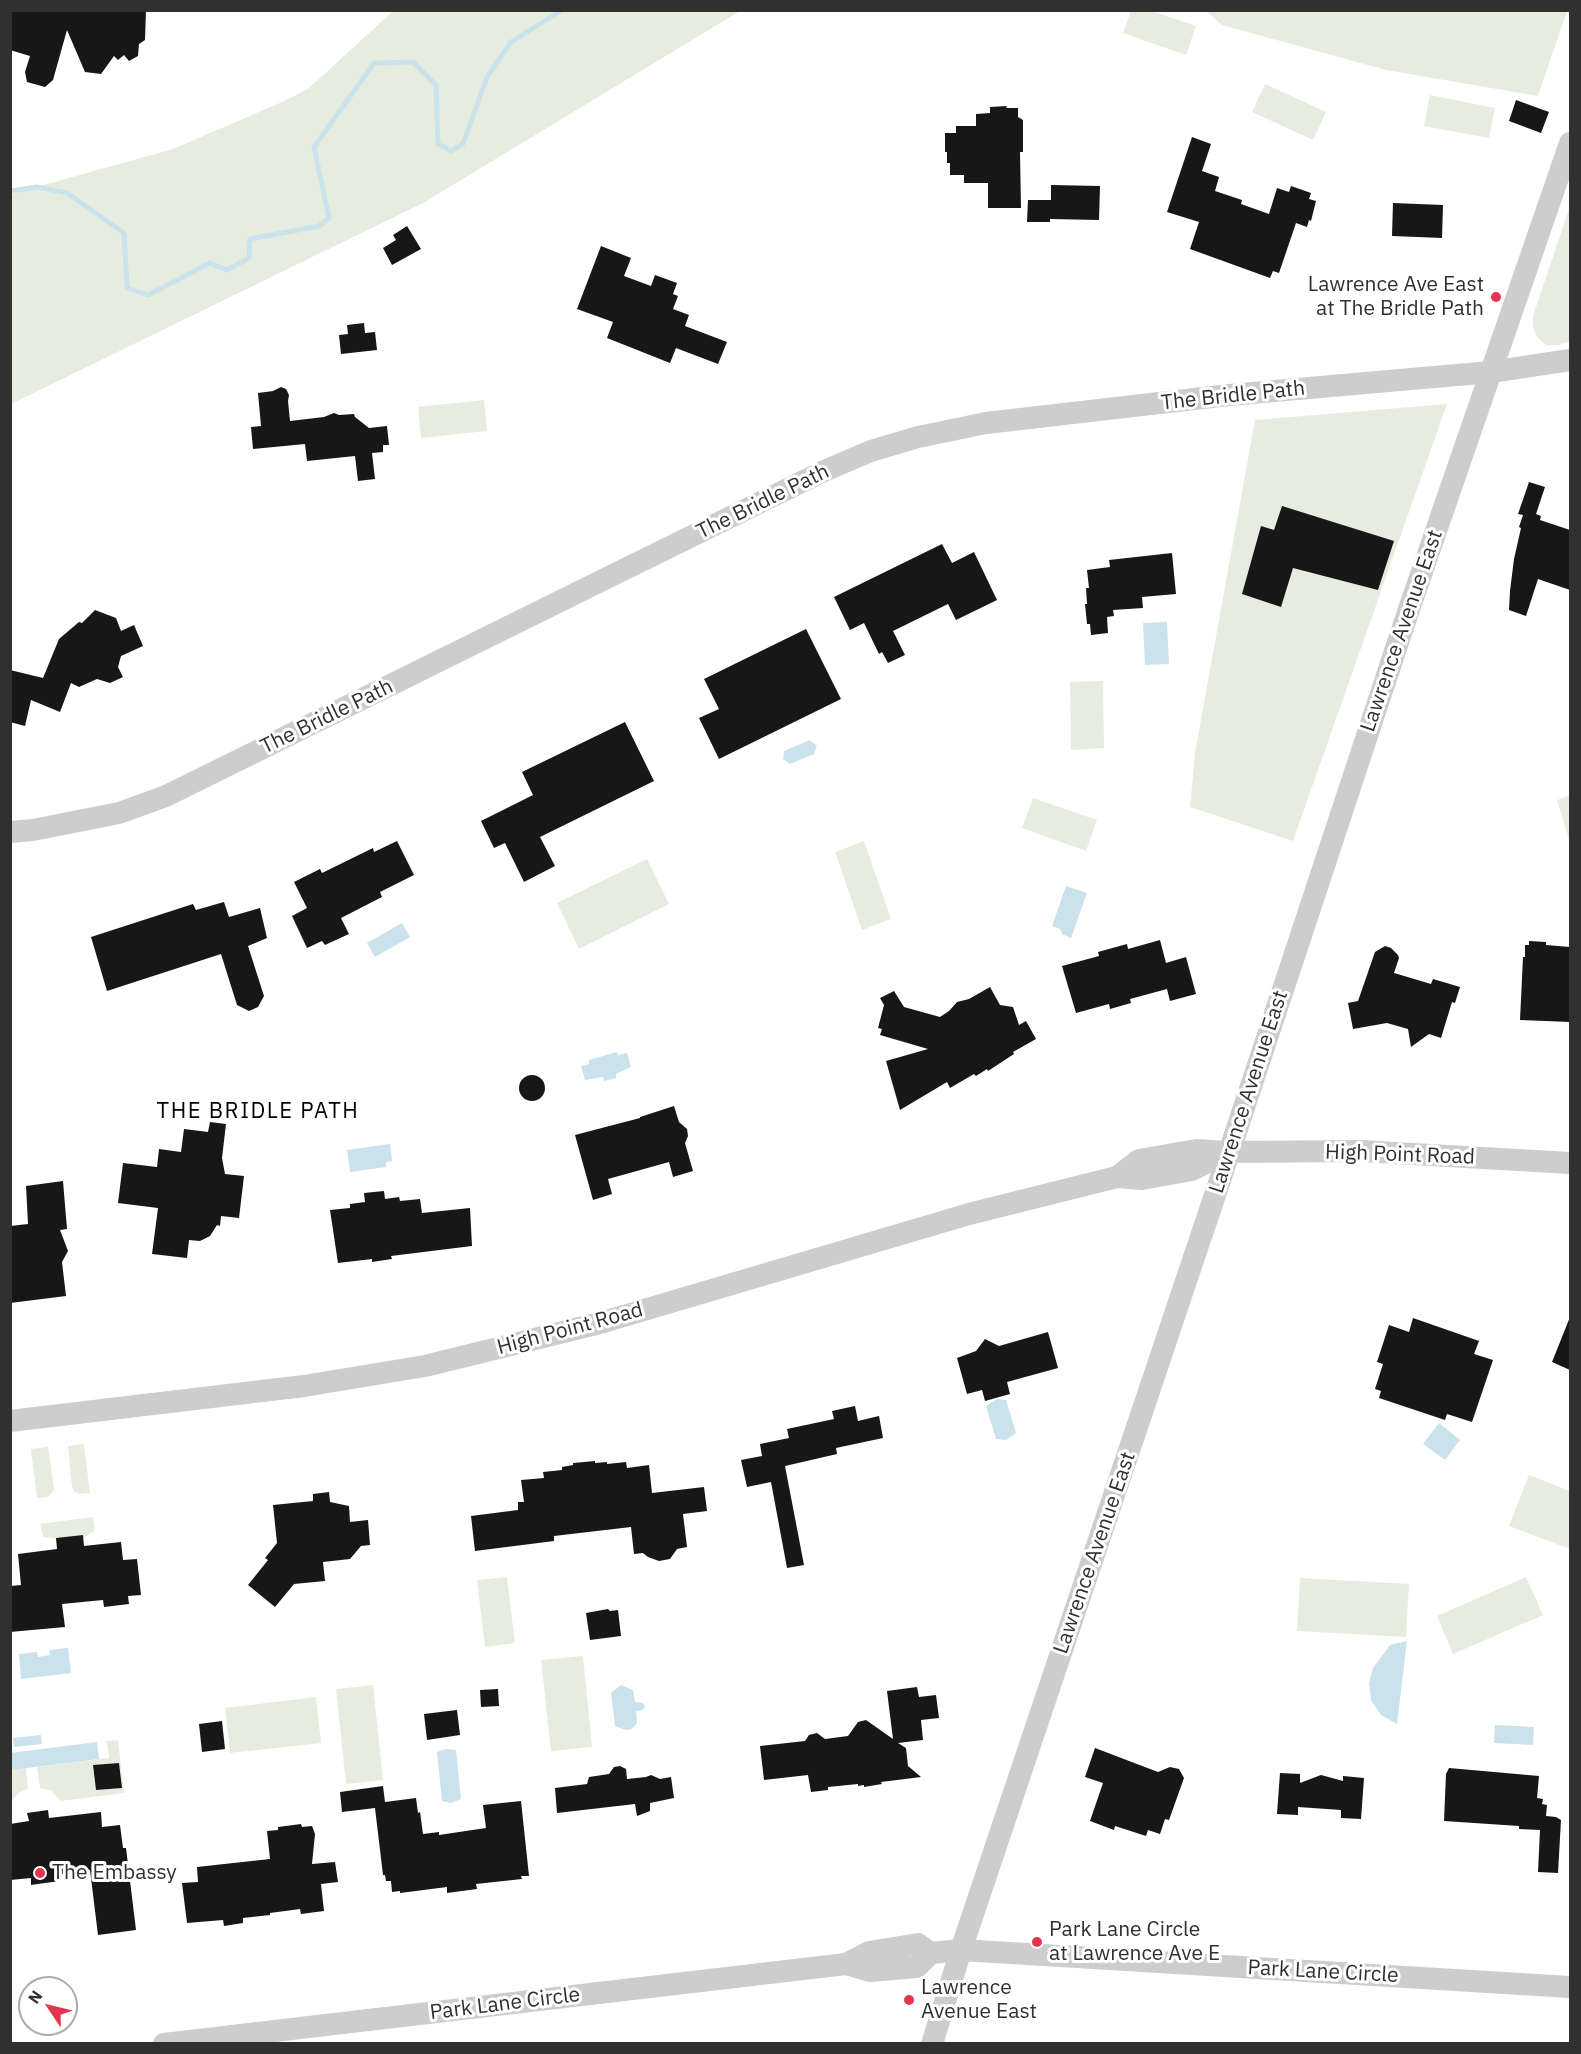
<!DOCTYPE html>
<style>
body{margin:0}
#map{position:relative;width:1581px;height:2054px;overflow:hidden;background:#fff;font-family:"IBM Plex Sans",sans-serif}
canvas{display:block}
.frame{position:absolute;inset:0;border:12px solid #303030;pointer-events:none}
.north{position:absolute;left:18px;top:1976px;width:60px;height:60px;box-sizing:border-box;background:#fff;border:2px solid #acacac;border-radius:50%;rotate:305deg;font-size:16px;font-weight:700;line-height:24px;text-align:center;color:#303030}
.north::after{content:'';display:block;margin:auto;width:21px;height:27px;background:#e4344f;clip-path:polygon(50% 0,100% 100%,50% 72%,0 100%)}
</style>
<div id="map">
<canvas width="1581" height="2054"></canvas>
<div class="frame"></div>
<div class="north">N</div>
</div>
<script>
const context = document.querySelector('canvas').getContext('2d');
context.lineJoin = 'round';
function fillPath(path, color) {
  context.fillStyle = color;
  context.fill(path, 'evenodd');
}
function poly(rows) {
  const path = new Path2D();
  for (const r of rows) {
    if (r.length === 3) {
      path.moveTo(r[0] + r[2], r[1]);
      path.arc(r[0], r[1], r[2], 0, 2 * Math.PI);
      continue;
    }
    path.moveTo(r[0], r[1]);
    for (let i = 2; i < r.length; i += 2) path.lineTo(r[i], r[i + 1]);
  }
  return path;
}
function strokePath(path, color, width, dash) {
  context.strokeStyle = color;
  context.lineWidth = width;
  context.lineCap = dash ? 'butt' : 'round';
  context.setLineDash(dash || []);
  context.stroke(path);
}
function drawText(font, color, halo, rows, align = 'center') {
  context.font = font + ' "IBM Plex Sans",sans-serif';
  context.lineWidth = 6;
  context.setLineDash([]);
  context.textBaseline = 'middle';
  context.strokeStyle = halo;
  context.fillStyle = color;
  for (const [text, x, y, turn = 0] of rows) {
    context.save();
    context.translate(x, y);
    context.rotate((+turn || 0) * Math.PI / 180);
    context.textAlign = isNaN(turn) ? turn : align;
    if (halo) context.strokeText(text, 0, 0);
    context.fillText(text, 0, 0);
    context.restore();
  }
}
fillPath(poly([
 [394,10,740,11,423,203,11,404,11,194,173,149,282,102,308,89],
 [1131,11,1152,11,1196,26,1186,55,1123,33],
 [1206,11,1567,11,1538,96,1386,70,1222,25],
 [1265,84,1326,112,1313,140,1252,112],
 [1430,95,1495,108,1489,138,1424,126],
 [1570,206,1570,341,1558,345,1546,345,1537,337,1533,328,1533,316],
 [484,400,487,431,421,438,418,407],
 [1447,404,1293,841,1190,807,1195,753,1255,420],
 [1103,681,1104,748,1071,750,1070,682],
 [1570,795,1570,843,1557,800],
 [1033,798,1097,820,1086,851,1022,828],
 [864,841,891,919,862,930,835,852],
 [647,859,669,904,579,949,557,903],
 [84,1444,90,1493,79,1494,74,1491,72,1487,68,1446],
 [48,1447,54,1490,48,1497,37,1498,31,1449],
 [1529,1475,1570,1491,1570,1549,1509,1526],
 [93,1517,95,1530,85,1537,69,1540,43,1537,40,1524],
 [507,1577,515,1643,485,1647,477,1580],
 [1526,1577,1543,1615,1453,1654,1437,1616],
 [1300,1578,1409,1584,1406,1637,1297,1631],
 [583,1656,592,1747,551,1751,541,1660],
 [373,1685,383,1780,346,1784,336,1689],
 [316,1697,321,1743,230,1753,225,1708],
 [118,1740,124,1793,61,1801,52,1791,40,1788,37,1767,109,1758,107,1741],
 [116,1763,120,1767,121,1784,118,1788,99,1790,96,1787,93,1768,96,1765],
 [26,1768,28,1789,18,1793,11,1803,11,1770]
]), '#e7edde');
fillPath(poly([
 [1167,622,1169,664,1145,665,1143,623],
 [810,740,817,746,814,754,790,764,783,759,784,751],
 [1066,886,1087,893,1071,938,1062,934,1060,929,1052,926],
 [402,923,410,937,375,957,367,943],
 [617,1052,618,1055,627,1053,631,1067,616,1074,616,1078,604,1081,603,1077,585,1080,581,1066,589,1064,589,1060],
 [390,1144,392,1161,386,1162,386,1167,350,1172,347,1150],
 [997,1399,1006,1400,1016,1433,1006,1440,996,1439,986,1406],
 [1439,1423,1460,1440,1445,1460,1423,1444],
 [1407,1641,1397,1724,1381,1715,1371,1700,1369,1683,1373,1668,1390,1645],
 [68,1648,71,1673,21,1679,19,1654,37,1652,38,1657,50,1655,49,1650],
 [621,1685,633,1690,635,1702,643,1703,645,1707,642,1710,636,1711,637,1723,632,1729,626,1730,615,1726,611,1693],
 [1495,1725,1534,1727,1533,1745,1494,1743],
 [41,1735,42,1744,14,1747,13,1738],
 [97,1742,99,1759,11,1770,11,1753],
 [446,1749,456,1750,461,1799,451,1803,442,1801,437,1752]
]), '#cae2ec');
strokePath(poly([
 [10,191,37,187,67,193,124,233,127,288,148,295,210,263,227,270,249,258,250,239,319,226,329,218,314,147,374,63,413,62,436,85,438,144,451,151,463,144,487,77,511,42,562,10]
]), '#cae2ec', 5);
fillPath(poly([
 [10,10,146,10,145,40,139,44,138,56,129,61,124,55,118,60,114,56,101,74,85,72,67,30,53,80,45,87,27,82,25,72,30,56,10,50],
 [1516,100,1549,112,1541,133,1509,121],
 [1007,106,1006,108,1018,108,1018,117,1023,120,1023,152,1020,152,1021,208,988,208,988,183,964,183,964,175,950,175,950,163,947,163,947,152,945,152,945,133,956,133,956,126,976,126,976,114,990,113,990,107],
 [1192,137,1211,144,1202,171,1219,177,1215,191,1242,200,1241,204,1269,214,1277,188,1289,192,1291,186,1311,193,1309,199,1316,201,1311,221,1309,220,1307,227,1296,223,1279,273,1273,271,1270,278,1190,249,1199,222,1167,212],
 [1051,185,1100,186,1099,220,1050,219,1050,222,1027,222,1028,200,1051,200],
 [1393,203,1443,205,1442,238,1392,236],
 [407,226,421,249,392,265,383,248,396,240,393,235],
 [601,246,631,258,624,276,651,286,655,275,677,283,673,294,678,296,673,309,689,315,685,326,727,342,718,364,676,348,670,363,607,338,613,322,577,309],
 [364,323,365,333,375,332,377,350,341,354,339,335,348,334,347,325],
 [281,387,286,389,289,395,288,401,290,421,324,417,334,413,339,415,354,414,355,417,369,428,387,426,389,445,383,445,383,452,372,453,375,479,358,481,355,456,307,461,305,444,253,449,251,427,261,426,258,393,273,391],
 [1529,482,1545,487,1536,514,1541,516,1540,520,1570,530,1570,590,1538,579,1526,616,1509,610,1510,591,1514,559,1521,528,1519,527,1523,515,1518,514],
 [1282,506,1394,541,1378,590,1293,568,1281,607,1242,594,1261,526,1274,530],
 [942,544,952,563,974,552,997,600,956,620,948,604,893,631,905,655,888,663,882,652,879,654,864,623,850,630,834,597],
 [1172,553,1176,594,1142,597,1143,608,1113,610,1114,616,1107,617,1108,633,1091,635,1090,624,1087,624,1085,604,1087,604,1086,588,1089,588,1087,570,1110,567,1109,560],
 [95,610,116,618,121,631,134,625,143,646,121,656,118,667,123,677,110,683,97,679,79,687,71,683,60,712,31,700,25,726,10,722,10,670,43,678,59,639,79,622,82,623],
 [806,629,841,699,719,759,699,718,719,709,704,679],
 [625,722,654,781,540,837,555,866,524,882,505,843,494,848,481,821,533,795,522,772],
 [397,841,414,875,380,892,382,897,341,918,349,934,325,945,322,941,307,948,292,916,307,908,294,882,320,869,322,873,373,848,374,852],
 [224,902,229,917,260,908,267,938,248,946,264,996,258,1007,249,1011,237,1005,221,954,107,991,91,937,193,904,196,910],
 [1160,940,1166,963,1186,957,1196,994,1170,1001,1167,989,1130,999,1131,1003,1110,1009,1109,1004,1076,1013,1062,966,1099,956,1098,952,1127,944,1128,949],
 [1529,941,1546,942,1546,945,1570,947,1570,1022,1520,1020,1523,957,1525,957,1525,945,1529,945],
 [1385,946,1391,948,1398,955,1399,958,1394,973,1431,984,1433,979,1460,987,1455,1003,1452,1002,1441,1038,1429,1034,1411,1047,1408,1029,1387,1023,1353,1029,1348,1003,1358,1001,1375,952],
 [990,987,1000,1005,1013,1007,1019,1025,1026,1021,1036,1039,1013,1052,1014,1054,988,1071,987,1069,976,1076,974,1074,950,1088,947,1082,900,1110,886,1061,928,1049,880,1035,882,1029,878,1028,884,1005,880,998,894,991,904,1007,940,1017,949,1011,957,1002,969,999],
 [532,1088,13],
 [674,1106,679,1122,687,1129,688,1136,685,1143,693,1171,673,1177,669,1162,608,1179,612,1194,593,1200,575,1135,640,1118,640,1117],
 [210,1122,226,1124,222,1158,225,1174,244,1176,239,1218,221,1216,220,1226,217,1225,210,1236,200,1241,189,1240,187,1258,152,1254,158,1208,118,1203,123,1163,157,1167,159,1149,181,1152,184,1129,208,1132],
 [63,1181,67,1229,60,1230,68,1251,62,1262,66,1296,10,1303,10,1226,28,1224,26,1186],
 [384,1191,385,1199,399,1197,400,1201,420,1199,422,1213,470,1208,472,1246,391,1256,392,1259,372,1262,372,1259,338,1263,330,1210,350,1208,350,1204,365,1202,364,1193],
 [1570,1317,1570,1370,1552,1362],
 [1413,1318,1479,1341,1474,1354,1493,1360,1472,1422,1447,1414,1445,1420,1379,1398,1381,1391,1375,1389,1383,1364,1377,1362,1389,1325,1409,1332],
 [1048,1332,1058,1368,1007,1382,1010,1394,985,1401,982,1390,967,1394,957,1358,976,1351,985,1339,999,1346],
 [855,1406,858,1421,879,1416,883,1438,836,1448,837,1454,785,1466,804,1565,787,1568,771,1482,747,1487,741,1460,762,1456,760,1444,789,1438,787,1429,834,1419,832,1411],
 [595,1461,595,1463,607,1462,607,1464,626,1462,627,1468,649,1465,652,1493,704,1487,707,1511,683,1514,687,1547,677,1549,670,1559,659,1561,648,1557,643,1553,634,1554,631,1527,554,1536,554,1541,475,1551,471,1516,518,1510,518,1502,524,1502,521,1480,544,1478,543,1472,562,1470,562,1467,573,1465,573,1463],
 [329,1492,330,1502,349,1506,350,1522,368,1520,370,1545,361,1546,350,1559,323,1562,325,1581,294,1584,275,1607,248,1585,268,1560,265,1558,277,1543,273,1505,313,1501,313,1494],
 [83,1535,84,1546,121,1542,123,1560,137,1559,141,1595,128,1596,129,1604,104,1607,103,1600,62,1604,65,1627,10,1632,10,1586,21,1585,18,1554,57,1549,56,1538],
 [608,1609,610,1611,618,1610,621,1636,590,1640,586,1613],
 [917,1687,919,1697,936,1695,939,1718,921,1720,923,1740,898,1743,906,1748,908,1766,921,1777,881,1782,882,1784,864,1787,864,1785,858,1786,858,1784,828,1787,828,1790,811,1792,808,1775,764,1780,760,1746,805,1741,809,1735,817,1733,825,1739,848,1736,858,1722,866,1720,893,1739,887,1691],
 [498,1689,499,1706,481,1707,480,1690],
 [457,1710,460,1735,427,1740,424,1714],
 [222,1721,225,1749,202,1752,199,1724],
 [1095,1748,1158,1772,1170,1767,1179,1769,1184,1778,1169,1820,1165,1819,1160,1834,1148,1830,1146,1836,1115,1826,1114,1830,1090,1821,1103,1783,1085,1777],
 [119,1763,122,1788,96,1790,93,1765],
 [620,1766,626,1769,627,1779,646,1777,651,1775,660,1779,671,1777,674,1798,650,1803,650,1811,637,1816,635,1804,557,1813,555,1788,587,1784,589,1777,609,1774,614,1767],
 [1449,1768,1539,1776,1537,1798,1543,1799,1542,1804,1547,1805,1546,1816,1556,1817,1561,1820,1558,1873,1538,1872,1540,1830,1519,1829,1519,1826,1444,1821,1446,1774],
 [1280,1773,1300,1774,1300,1783,1321,1775,1343,1781,1343,1776,1364,1778,1361,1819,1341,1818,1341,1810,1298,1807,1298,1815,1277,1814],
 [383,1786,385,1802,416,1798,418,1813,420,1812,423,1834,439,1832,439,1835,486,1828,483,1805,521,1801,529,1876,521,1876,522,1879,476,1884,477,1889,447,1893,447,1887,400,1893,400,1891,392,1892,391,1881,386,1881,385,1875,383,1875,375,1808,342,1812,340,1792],
 [48,1810,49,1818,101,1812,102,1827,120,1825,123,1848,126,1848,136,1930,98,1935,90,1870,60,1874,61,1881,45,1883,31,1885,31,1878,10,1880,10,1824,29,1821,27,1813],
 [301,1824,302,1827,312,1826,315,1834,312,1864,335,1862,338,1882,321,1884,324,1911,301,1914,300,1909,270,1913,270,1915,243,1918,243,1923,224,1926,223,1920,187,1923,182,1883,198,1882,197,1867,270,1859,267,1831,278,1830,278,1827]
]), '#171717');
strokePath(poly([
 [10,832,33,830,119,813,166,796,623,570,824,471,871,451,918,437,986,423,1229,395,1491,372,1570,360],
 [1117,1177,1139,1160,1196,1150,1228,1152,1361,1151,1570,1163],
 [10,1421,304,1386,425,1366,600,1323,969,1214,1117,1177,1142,1179,1192,1170,1228,1152],
 [846,1964,869,1952,918,1944,931,1953],
 [164,2044,846,1964,870,1971,917,1967,931,1953,961,1950,1570,1987],
 [932,2044,961,1950,1218,1186,1407,615,1570,143]
]), '#cdcdcd', 22);
for (const [x, y, r, color] of [
 [1496,297,6,"#e4344f"],
 [40,1873,6,"#e4344f"],
 [1037,1942,6,"#e4344f"],
 [909,2000,6,"#e4344f"]
]) {
  const dot = new Path2D();
  dot.arc(x, y, r, 0, 2 * Math.PI);
  context.fillStyle = color;
  context.fill(dot);
  strokePath(dot, '#fff', 2);
}
drawText('21px', '#303030', '#fff', [
 ["Lawrence Ave East",1484,285,"right"],
 ["at The Bridle Path",1484,309,"right"],
 ["The Embassy",52,1873],
 ["Park Lane Circle",1049,1930],
 ["at Lawrence Ave E",1049,1954],
 ["Lawrence",921,1988],
 ["Avenue East",921,2012]
], 'left');
drawText('21px', '#303030', '#fff', [
 ["The Bridle Path",1233,396,-6],
 ["The Bridle Path",763,502,-26],
 ["Lawrence Avenue East",1402,631,-71],
 ["The Bridle Path",327,717,-26],
 ["Lawrence Avenue East",1249,1092,-72],
 ["High Point Road",1400,1155,2],
 ["High Point Road",570,1329,-15],
 ["Lawrence Avenue East",1095,1553,-71],
 ["Park Lane Circle",1323,1972,3],
 ["Park Lane Circle",505,2004,-7]
]);
context.letterSpacing = '1.5px';
drawText('22px', '#000', '#fff', [
 ["THE BRIDLE PATH",258,1112]
]);
context.letterSpacing = '0px';
</script>
